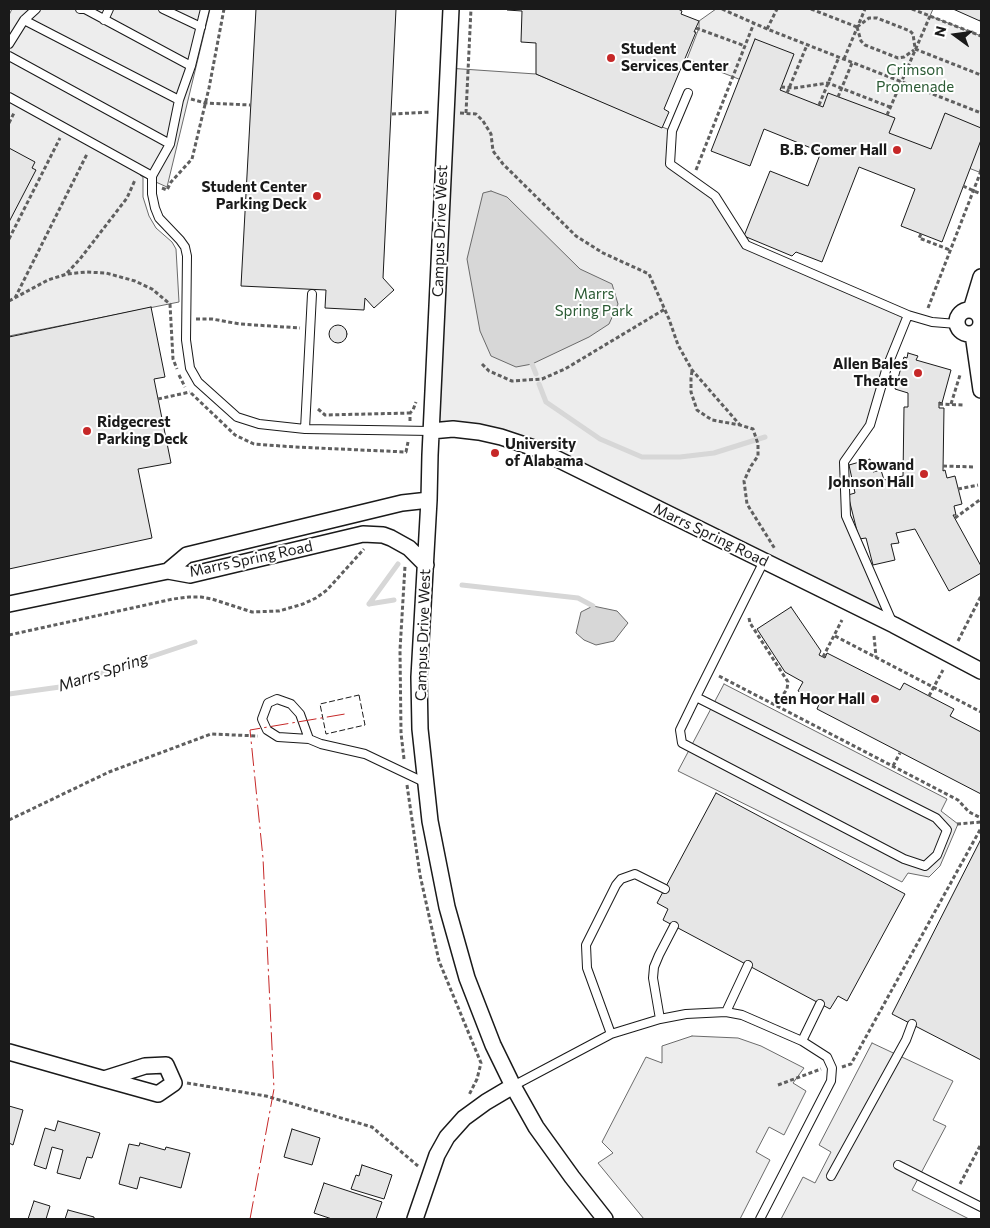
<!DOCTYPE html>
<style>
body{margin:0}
#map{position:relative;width:990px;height:1228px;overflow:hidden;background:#fff;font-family:Commissioner,sans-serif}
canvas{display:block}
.frame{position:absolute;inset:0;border:10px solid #1a1a1a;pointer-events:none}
.north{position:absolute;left:930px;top:10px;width:50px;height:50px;-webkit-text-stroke:4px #fff;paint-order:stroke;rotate:284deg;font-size:14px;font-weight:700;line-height:20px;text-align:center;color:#1a1a1a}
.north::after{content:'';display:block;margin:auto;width:18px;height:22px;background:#1a1a1a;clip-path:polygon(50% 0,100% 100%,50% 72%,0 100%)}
</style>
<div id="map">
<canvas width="990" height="1228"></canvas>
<div class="frame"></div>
<div class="north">N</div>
</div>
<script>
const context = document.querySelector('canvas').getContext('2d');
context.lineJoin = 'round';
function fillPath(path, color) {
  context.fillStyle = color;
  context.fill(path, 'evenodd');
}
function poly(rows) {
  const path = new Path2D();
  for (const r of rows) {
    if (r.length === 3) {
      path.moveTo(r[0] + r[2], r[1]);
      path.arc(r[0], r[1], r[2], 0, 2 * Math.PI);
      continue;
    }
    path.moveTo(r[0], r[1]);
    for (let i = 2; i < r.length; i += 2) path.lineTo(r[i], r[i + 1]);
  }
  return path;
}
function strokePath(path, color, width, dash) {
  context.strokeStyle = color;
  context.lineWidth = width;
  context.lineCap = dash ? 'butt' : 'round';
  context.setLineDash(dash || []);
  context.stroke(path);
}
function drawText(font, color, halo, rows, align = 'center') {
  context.font = font + ' Commissioner,sans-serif';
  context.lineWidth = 4;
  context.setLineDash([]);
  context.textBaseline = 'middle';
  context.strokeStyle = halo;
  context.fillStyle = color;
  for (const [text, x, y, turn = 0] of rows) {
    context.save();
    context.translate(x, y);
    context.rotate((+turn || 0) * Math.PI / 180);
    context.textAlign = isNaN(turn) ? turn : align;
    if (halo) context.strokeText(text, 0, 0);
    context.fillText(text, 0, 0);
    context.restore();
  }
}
const built = poly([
 [12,9,210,9,167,187,140,175,143,177,143,197,149,216,156,228,172,242,176,249,179,302,9,336,9,15,12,9],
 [716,9,933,9,930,16,981,36,981,167,979,172,687,59,699,28,699,21,716,9],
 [447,68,536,74,672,131,670,165,715,196,746,245,908,315,870,425,844,462,846,516,894,625,537,449,431,431,447,68],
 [724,684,947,799,941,811,958,824,940,866,929,877,908,873,902,882,678,771,724,684],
 [692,1036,738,1038,761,1046,804,1068,793,1083,806,1091,784,1135,769,1127,756,1152,770,1160,740,1219,644,1219,598,1163,613,1153,602,1142,646,1057,662,1063,662,1046,692,1036],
 [872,1043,953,1081,933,1120,946,1126,912,1190,969,1219,781,1219,803,1177,815,1183,831,1152,819,1145,872,1043]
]);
fillPath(built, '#ededed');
strokePath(built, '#6a6a6a', 1);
const water = poly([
 [491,191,507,197,580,269,612,284,618,304,609,324,589,337,532,364,516,367,491,356,480,331,467,259,483,193,491,191],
 [593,606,617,611,628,623,614,641,596,645,584,640,576,633,581,612,593,606]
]);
fillPath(water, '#d7d7d7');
strokePath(water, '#6a6a6a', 1);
strokePath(poly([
 [532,364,536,374],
 [539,384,546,402,600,439,642,457,680,457,714,453,765,437],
 [462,585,578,598,593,606],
 [369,604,398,564],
 [369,604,394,600],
 [9,694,60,687,195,642]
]), '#d7d7d7', 5);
const building = poly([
 [256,9,396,9,383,278,394,290,374,308,365,298,364,310,325,308,326,290,241,286,256,9],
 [507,9,678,9,682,11,681,14,699,21,694,32,696,32,664,109,669,112,662,128,536,74,536,43,521,42,522,11,507,10,507,9],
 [953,9,981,9,981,17,980,21,953,9],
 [755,39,794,54,780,90,823,107,828,93,887,115,895,118,889,133,931,149,945,113,981,128,981,140,942,242,901,226,915,189,859,167,822,262,796,252,792,256,744,236,770,171,808,186,821,152,764,129,750,166,711,151,755,39],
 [9,148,35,162,32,168,36,170,9,222,9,148],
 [151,307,165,377,154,379,171,463,138,469,152,538,9,569,9,337,151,307],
 [338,334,9],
 [908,353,918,356,916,360,951,370,942,403,939,402,939,408,944,408,943,471,945,470,947,478,955,476,962,504,954,506,956,515,953,515,981,566,981,573,949,591,915,529,896,533,899,543,891,544,895,560,873,565,866,538,859,539,848,495,855,493,849,465,870,459,873,472,881,470,884,480,903,476,904,407,908,407,908,393,895,389,904,357,907,358,908,353],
 [791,607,821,651,819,655,825,658,827,653,900,690,904,683,954,709,950,716,981,732,981,794,817,709,820,702,798,691,803,682,785,672,757,629,791,607],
 [716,793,905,894,847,1001,838,996,830,1009,663,920,668,909,657,903,716,793],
 [981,839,981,1060,892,1014,981,839],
 [9,1106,23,1110,13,1145,9,1143,9,1106],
 [58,1121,100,1133,92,1158,87,1157,80,1179,57,1173,63,1150,52,1147,46,1169,34,1165,45,1128,55,1131,58,1121],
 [292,1129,320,1138,312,1165,284,1157,292,1129],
 [140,1143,165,1150,166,1147,190,1153,181,1188,140,1177,137,1189,119,1184,129,1144,139,1146,140,1143],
 [362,1165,392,1175,384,1199,351,1189,356,1175,359,1176,362,1165],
 [324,1183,382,1202,376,1219,332,1219,314,1213,324,1183],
 [34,1201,50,1206,46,1219,28,1219,34,1201],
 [68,1210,94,1217,94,1219,65,1219,68,1210]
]);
fillPath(building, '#e6e6e6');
strokePath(building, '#1a1a1a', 1);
const service = poly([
 [80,9,85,9,191,66],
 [163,9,201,27],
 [24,20,179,100],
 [104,20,109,9],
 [9,44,24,20,36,9],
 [9,56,170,144],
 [688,93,672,131,670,164,715,196,746,245,908,315],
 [9,97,152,176,152,194,155,208,159,218,180,240,185,247,187,256,186,340,190,368,198,382,237,417,259,424,305,429,431,431],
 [152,176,170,144,179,100,191,66,205,9],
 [305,429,312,294],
 [893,624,846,516,844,462,870,425,887,367,908,315,932,322,957,324],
 [696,697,936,818,947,830,937,855,925,866,904,859,682,743,680,730,696,697,764,561],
 [309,739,278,737,267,730,262,719,268,703,277,699,291,704,300,714,309,739,321,744,365,754,426,783],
 [726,1012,748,965],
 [660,1019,653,978,654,967,659,955,674,926],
 [611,1034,587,968,586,945,616,885,621,879,635,874,665,889],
 [802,1041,820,1004],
 [513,1086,611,1034,660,1019,686,1014,726,1012,742,1015,802,1041,827,1057,832,1068,831,1081,760,1219],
 [898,1165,981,1207],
 [831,1176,906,1040,912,1024]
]);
const minor = poly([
 [451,9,430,455,429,500,419,677,420,729,430,821,447,907,458,946,467,978,493,1045,513,1086,536,1127,572,1177,605,1219],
 [971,310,981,277],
 [969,322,12],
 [973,334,981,390],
 [431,431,453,429,479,432,501,437,537,449,894,625,981,671],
 [168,571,187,555,402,503,429,500],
 [9,604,168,571,190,575,363,534,383,535,391,538,409,548,426,565],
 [9,1052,104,1079],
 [166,1065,174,1083,158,1094,104,1079,145,1066,166,1065],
 [415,1219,437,1155,447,1137,464,1118,486,1102,513,1086]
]);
strokePath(service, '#1a1a1a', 10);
strokePath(minor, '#1a1a1a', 18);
strokePath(poly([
 [722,9,767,29,981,113],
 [811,9,857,27],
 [912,9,981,36],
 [857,27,869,18,877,18,910,31,913,34,915,48],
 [857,27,861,41,865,45,898,58,904,57,914,50],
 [696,28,745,46],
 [767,29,777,9],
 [915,49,981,75],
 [844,59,865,9],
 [781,87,794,88,828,83,890,107],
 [787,93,807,45],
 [838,97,852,63],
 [191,99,205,103,250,105],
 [819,105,839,57],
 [460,113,476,114,483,121,491,134,493,151,503,164,576,236,603,253,649,274,669,319,678,345,692,370,740,425],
 [466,113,471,9],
 [392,114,431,112],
 [887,115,930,16],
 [9,123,14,113],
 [696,170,754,23],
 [963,186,981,194],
 [162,188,167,190,171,182,192,159,209,88,224,9],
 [921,234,919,238,950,250],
 [9,239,60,138],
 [67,273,80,259,127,198,135,180],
 [15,298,87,154],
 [9,301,48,280,67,274,86,272,106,273,135,281,152,289,170,304,173,359,177,369],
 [928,308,981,171],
 [196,319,212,319,240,324,300,328],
 [482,364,489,371,512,381,542,379,565,369,665,309],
 [692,371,691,378,691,392,697,410,712,420,740,425,753,429,758,444,758,456,751,466,744,481,747,504,775,549],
 [179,375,185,387],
 [191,393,235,435,254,444,295,447,406,452,408,442],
 [158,399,190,392],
 [939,404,965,405],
 [951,404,960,375],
 [318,409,325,415,410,413],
 [410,421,410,413,413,410,416,402],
 [943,466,975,467],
 [958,489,978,485],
 [955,518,981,499],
 [749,618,750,623,788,682,787,689,776,705],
 [9,635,173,599,189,597,201,597,212,599,252,612,279,611,303,604,316,598,327,590,364,549],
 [835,636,981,712],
 [874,636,876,657],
 [958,641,981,596],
 [823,657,842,620],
 [719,676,958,800,969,812,981,818],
 [929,696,943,670],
 [404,759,401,733,400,650,405,566],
 [893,766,900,753],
 [407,785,420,875,439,961,481,1063,477,1079,469,1095],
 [9,820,109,772,211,734,258,736],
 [957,824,981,822],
 [842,1067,851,1064,981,828],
 [187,1083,266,1096,372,1127,418,1166],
 [778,1085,821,1069],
 [960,1184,981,1144]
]), '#5f5f5f', 3, [4, 2.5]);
strokePath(service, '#fff', 8);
strokePath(minor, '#fff', 15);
strokePath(poly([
 [359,695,365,725,326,734,320,704,359,695]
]), '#1a1a1a', 1, [6, 2.5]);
strokePath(poly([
 [250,1219,274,1089,263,858,250,730,345,714]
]), '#c62828', 1, [18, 4, 2.5, 4]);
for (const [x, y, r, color] of [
 [611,58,5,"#c62828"],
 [897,150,5,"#c62828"],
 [317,196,5,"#c62828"],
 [918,373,5,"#c62828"],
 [87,431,5,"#c62828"],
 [495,453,5,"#c62828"],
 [924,474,5,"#c62828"],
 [875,699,5,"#c62828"]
]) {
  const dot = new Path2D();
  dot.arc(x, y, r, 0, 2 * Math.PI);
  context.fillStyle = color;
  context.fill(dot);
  strokePath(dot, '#fff', 2);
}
drawText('bold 15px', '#1a1a1a', '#fff', [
 ["Student",621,49,"left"],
 ["Services Center",621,66,"left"],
 ["B.B. Comer Hall",887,150],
 ["Student Center",307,187],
 ["Parking Deck",307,204],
 ["Allen Bales",908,364],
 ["Theatre",908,381],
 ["Ridgecrest",97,422,"left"],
 ["Parking Deck",97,439,"left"],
 ["University",505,444,"left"],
 ["of Alabama",505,461,"left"],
 ["Rowand",914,465],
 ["Johnson Hall",914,482],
 ["ten Hoor Hall",865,699]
], 'right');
drawText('15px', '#2b5a34', '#fff', [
 ["Crimson",915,70],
 ["Promenade",915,87],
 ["Marrs",594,294],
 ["Spring Park",594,311]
]);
drawText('15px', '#1a1a1a', '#fff', [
 ["Campus Drive West",440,231,-88],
 ["Marrs Spring Road",711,535,26],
 ["Marrs Spring Road",251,559,-12],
 ["Campus Drive West",423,635,-88]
]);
drawText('italic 16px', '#1a1a1a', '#fff', [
 ["Marrs Spring",103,672,-18]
]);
</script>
